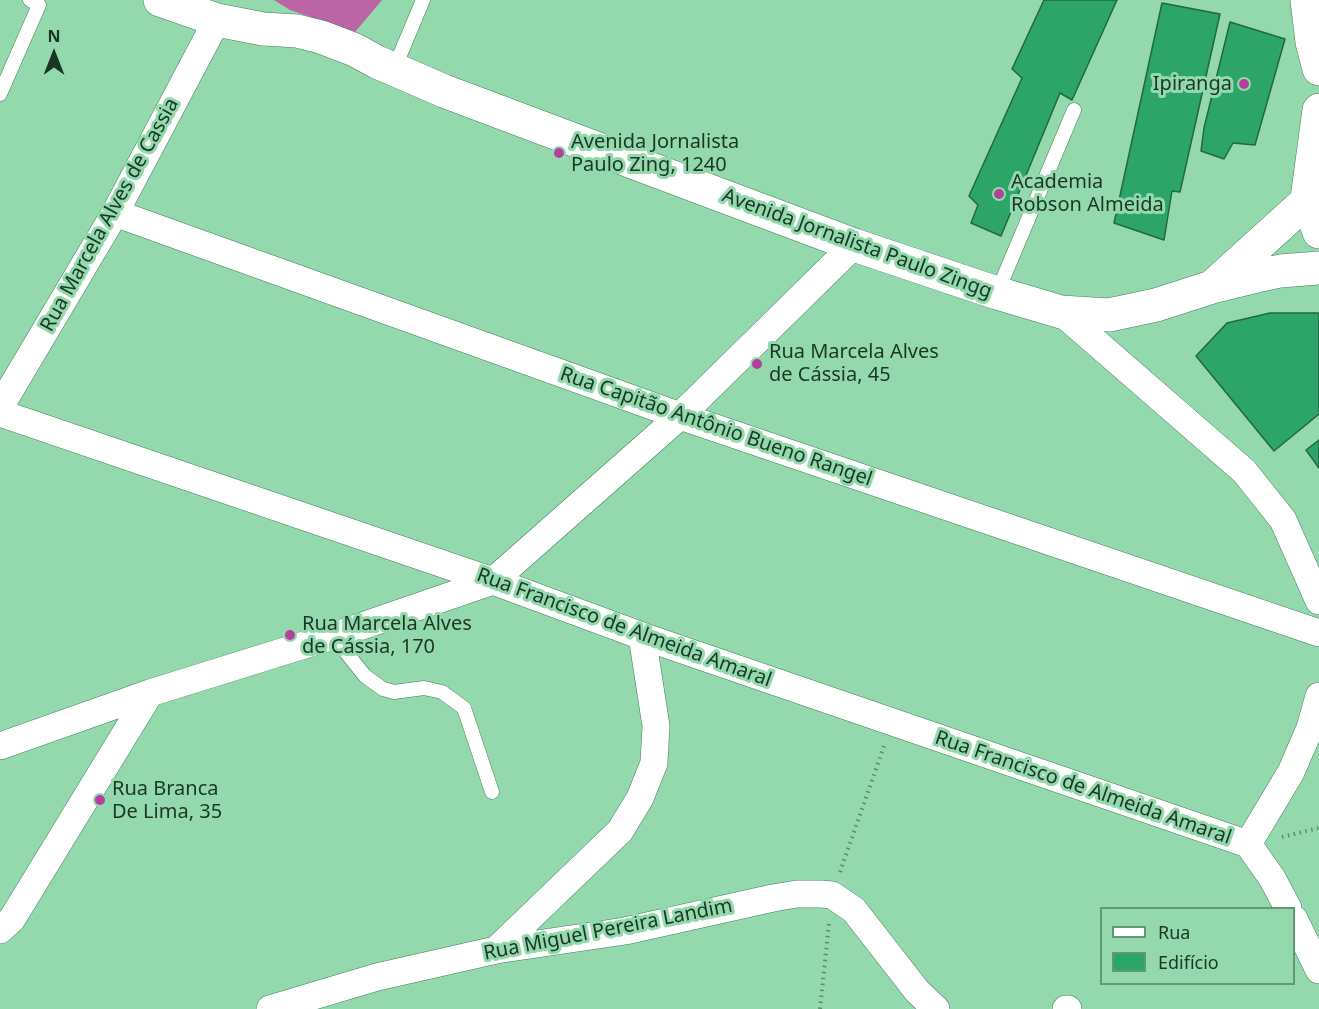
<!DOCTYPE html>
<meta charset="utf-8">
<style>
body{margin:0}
#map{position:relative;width:1319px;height:1009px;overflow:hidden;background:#93d9ad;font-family:"Noto Sans",sans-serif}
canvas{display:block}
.legend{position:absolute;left:1100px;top:907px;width:195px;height:78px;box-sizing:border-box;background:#93d9ad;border:2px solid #639877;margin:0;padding:8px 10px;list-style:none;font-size:18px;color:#1a3726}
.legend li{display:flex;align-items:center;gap:12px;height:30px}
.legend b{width:30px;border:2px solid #639877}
.north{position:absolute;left:24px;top:24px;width:60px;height:60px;-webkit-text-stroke:4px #93d9ad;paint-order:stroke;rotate:0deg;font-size:16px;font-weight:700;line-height:24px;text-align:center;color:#1a3726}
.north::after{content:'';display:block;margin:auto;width:21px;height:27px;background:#1a3726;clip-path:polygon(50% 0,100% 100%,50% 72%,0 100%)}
</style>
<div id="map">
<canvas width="1319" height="1009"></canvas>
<ul class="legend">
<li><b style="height:8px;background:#fff"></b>Rua</li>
<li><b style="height:16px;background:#2da468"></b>Edifício</li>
</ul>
<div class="north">N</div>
</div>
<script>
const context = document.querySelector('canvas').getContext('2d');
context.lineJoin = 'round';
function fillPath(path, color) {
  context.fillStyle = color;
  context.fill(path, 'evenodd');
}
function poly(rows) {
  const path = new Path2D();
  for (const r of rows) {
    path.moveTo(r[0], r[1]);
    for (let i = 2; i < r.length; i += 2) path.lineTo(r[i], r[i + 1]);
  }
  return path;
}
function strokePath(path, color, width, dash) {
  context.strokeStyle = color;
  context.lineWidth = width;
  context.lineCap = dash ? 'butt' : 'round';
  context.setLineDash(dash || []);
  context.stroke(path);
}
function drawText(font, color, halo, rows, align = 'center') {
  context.font = font + ' "Noto Sans",sans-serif';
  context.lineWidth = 6;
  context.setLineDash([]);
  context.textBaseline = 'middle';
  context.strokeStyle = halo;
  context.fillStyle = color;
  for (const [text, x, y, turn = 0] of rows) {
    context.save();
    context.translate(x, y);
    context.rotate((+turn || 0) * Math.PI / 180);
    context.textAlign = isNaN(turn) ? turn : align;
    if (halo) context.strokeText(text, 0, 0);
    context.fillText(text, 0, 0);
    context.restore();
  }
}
fillPath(poly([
 [274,0,382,0,355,32,290,10]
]), '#bb65a7');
const building = poly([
 [1044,0,1117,0,1072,100,1060,93,1001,236,971,223,978,205,969,196,1022,78,1012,69,1044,0],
 [1162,3,1220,14,1180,192,1172,191,1164,240,1114,223,1162,3],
 [1230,22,1285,39,1255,145,1233,143,1224,159,1201,151,1204,128,1230,22],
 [1270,313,1319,313,1319,414,1274,451,1196,356,1227,323,1270,313],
 [1319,440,1319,468,1306,450,1319,440]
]);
fillPath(building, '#2da468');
strokePath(building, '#226842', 1.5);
const lane = poly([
 [394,69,423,0],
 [0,94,39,5,30,0],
 [997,293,1074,110],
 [333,636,365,676,383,689,394,692,424,688,442,692,464,708,492,792]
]);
const street = poly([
 [115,213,680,416,1319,633],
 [1061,312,1244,471,1283,520,1319,601],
 [0,407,115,213,217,20],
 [0,413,493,581,642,636,1248,844],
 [0,746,150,693,333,636,493,581,680,416,854,245],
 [1288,908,1272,878,1248,844,1291,772,1310,728,1319,696],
 [1294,919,1319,970],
 [0,930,12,919,150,693],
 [496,950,620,831,640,798,654,763,656,726,642,636],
 [270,1009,377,977,496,950,625,931,773,898,797,894,821,894,832,895,854,910,917,991,936,1009],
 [1066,1009,1068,1009]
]);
const secondary = poly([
 [160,0,217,20,263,29,297,31,321,37,355,50,377,62,444,91,699,187,854,245,997,293,1061,312,1109,315,1156,305,1212,287,1257,276,1280,271,1319,268],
 [1307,0,1312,42,1319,69],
 [1319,110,1307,199,1319,232],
 [1213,286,1319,190]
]);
strokePath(lane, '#3c8059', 15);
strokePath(street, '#3c8059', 28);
strokePath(secondary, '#3c8059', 34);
strokePath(poly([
 [1282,837,1319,828],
 [840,872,884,746],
 [820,1009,829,923]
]), '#5a8d6e', 4, [1.5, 4.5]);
strokePath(lane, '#fff', 14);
strokePath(street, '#fff', 27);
strokePath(secondary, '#fff', 33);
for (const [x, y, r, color] of [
 [1244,84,6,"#b2409c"],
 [559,153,6,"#b2409c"],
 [999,194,6,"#b2409c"],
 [757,364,6,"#b2409c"],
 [290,635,6,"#b2409c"],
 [100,800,6,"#b2409c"]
]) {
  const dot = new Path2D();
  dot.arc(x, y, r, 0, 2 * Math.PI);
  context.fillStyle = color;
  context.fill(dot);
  strokePath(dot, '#93d9ad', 2);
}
drawText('20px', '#1a3726', '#93d9ad', [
 ["Ipiranga",1232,84,"right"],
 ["Avenida Jornalista",571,142],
 ["Paulo Zing, 1240",571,165],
 ["Academia",1011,182],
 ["Robson Almeida",1011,205],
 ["Rua Marcela Alves",769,352],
 ["de Cássia, 45",769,375],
 ["Rua Marcela Alves",302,624],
 ["de Cássia, 170",302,647],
 ["Rua Branca",112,789],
 ["De Lima, 35",112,812]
], 'left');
drawText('20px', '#1a3726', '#93d9ad', [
 ["Rua Marcela Alves de Cassia",110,215,-61],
 ["Avenida Jornalista Paulo Zingg",857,244,20],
 ["Rua Capitão Antônio Bueno Rangel",716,427,19],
 ["Rua Francisco de Almeida Amaral",624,628,20],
 ["Rua Francisco de Almeida Amaral",1083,788,19],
 ["Rua Miguel Pereira Landim",608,930,-11]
]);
</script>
